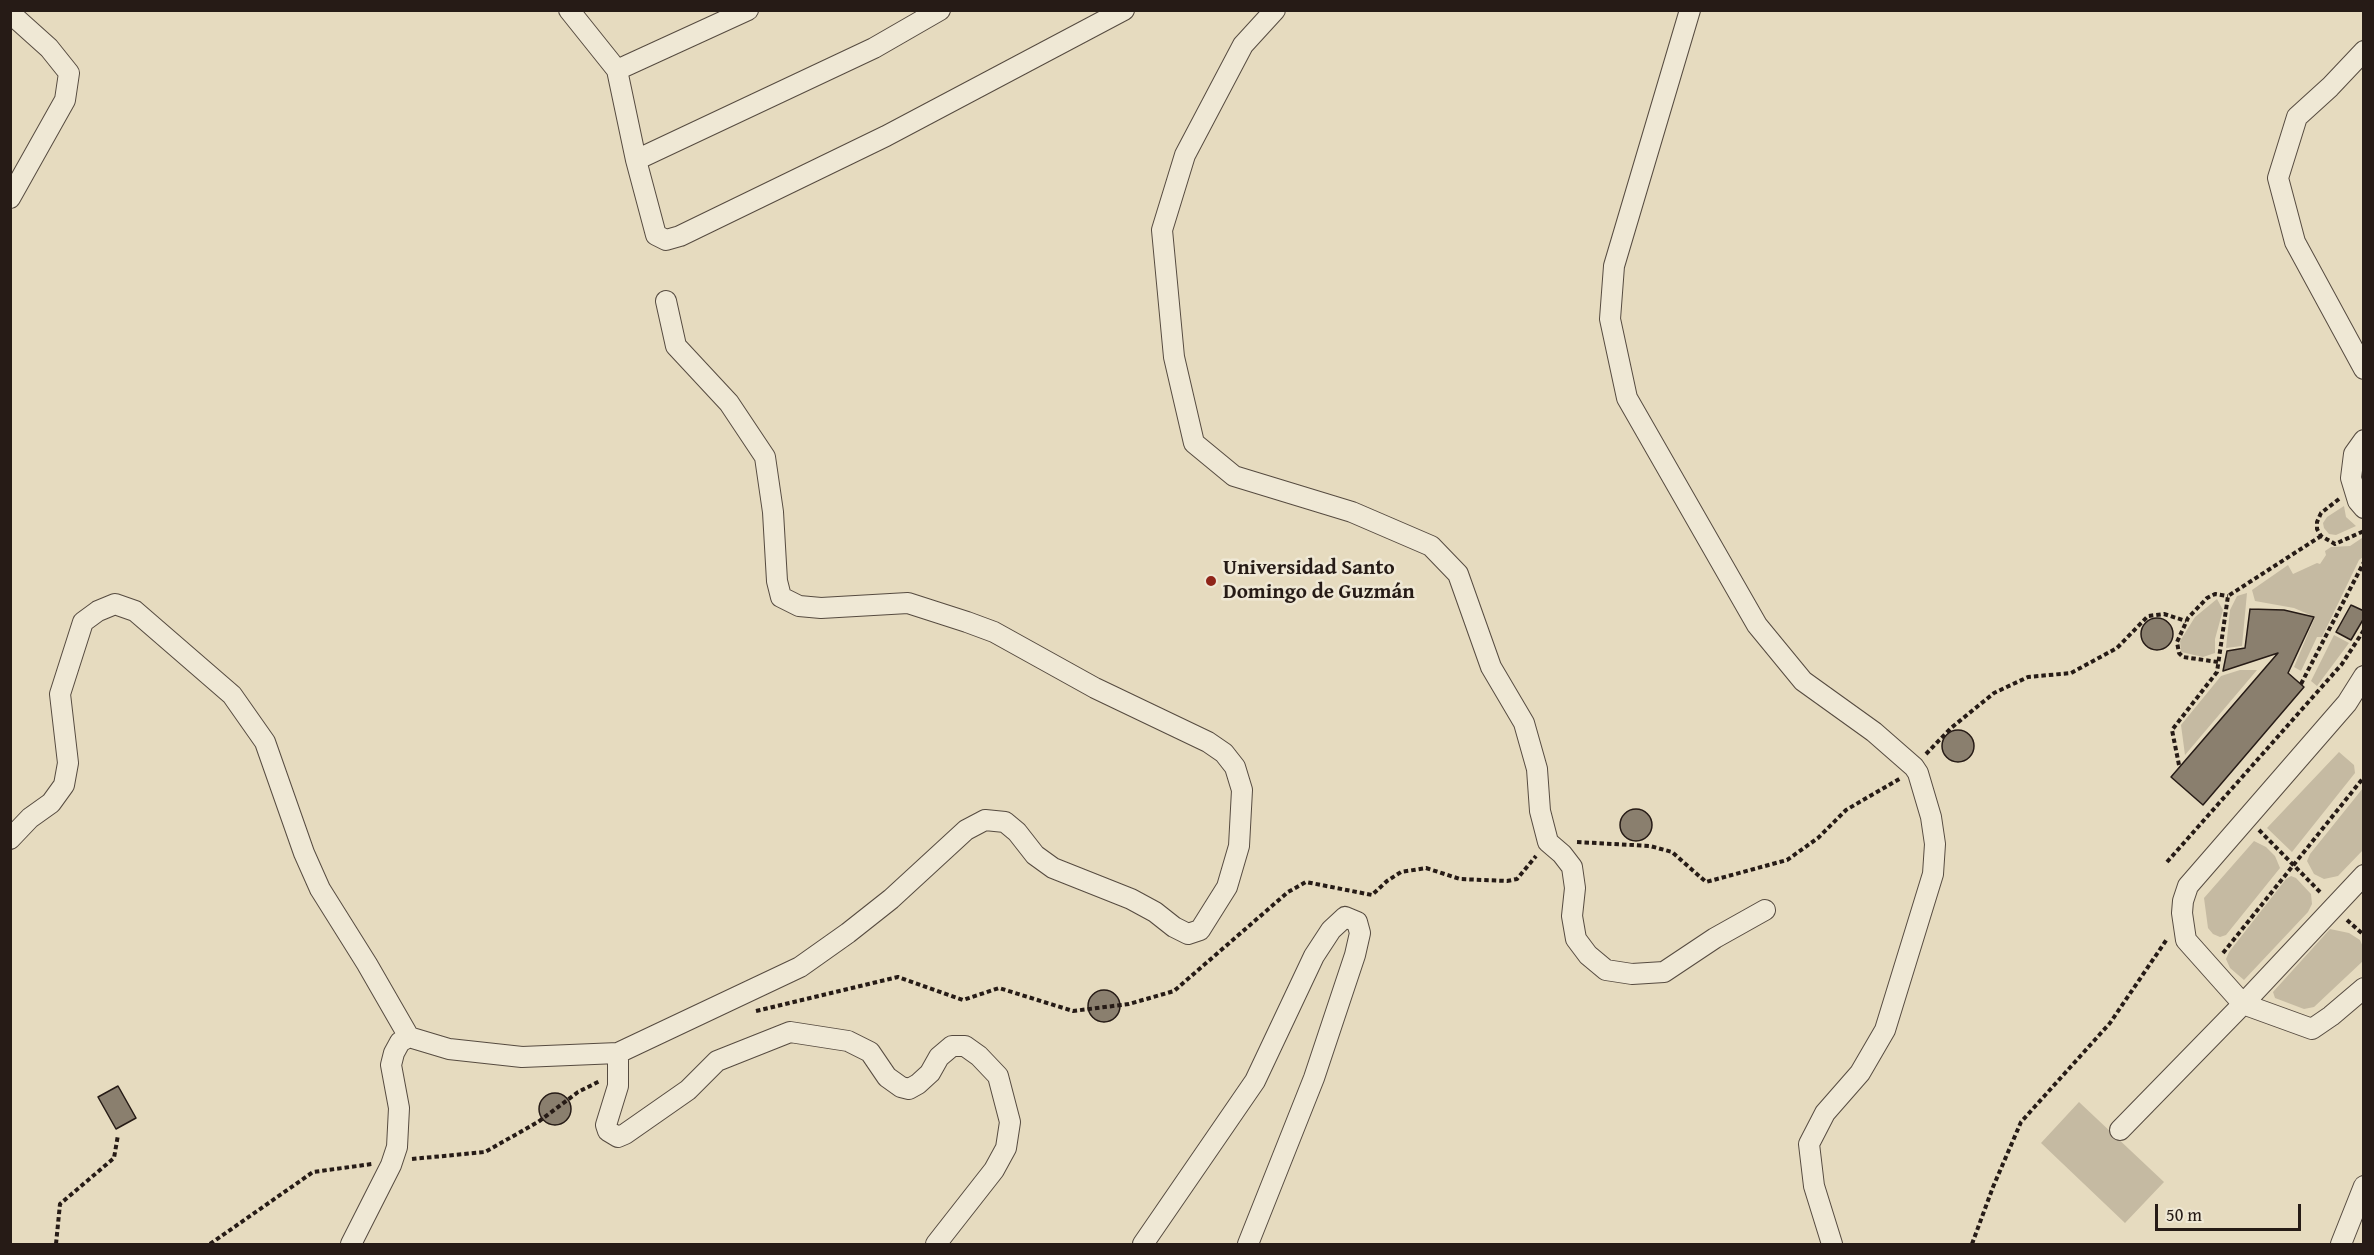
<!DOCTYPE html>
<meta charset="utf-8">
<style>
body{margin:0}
#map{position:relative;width:2374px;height:1255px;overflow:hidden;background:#e6dbbf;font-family:"Gentium Book Plus",serif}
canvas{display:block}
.frame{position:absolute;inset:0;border:12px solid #261b16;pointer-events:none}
.scale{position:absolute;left:2155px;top:1204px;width:146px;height:27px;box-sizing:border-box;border:3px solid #261b16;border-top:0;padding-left:8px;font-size:18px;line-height:21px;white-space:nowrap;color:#261b16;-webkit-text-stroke:4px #efe8d5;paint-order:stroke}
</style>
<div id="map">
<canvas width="2374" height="1255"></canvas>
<div class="frame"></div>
<div class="scale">50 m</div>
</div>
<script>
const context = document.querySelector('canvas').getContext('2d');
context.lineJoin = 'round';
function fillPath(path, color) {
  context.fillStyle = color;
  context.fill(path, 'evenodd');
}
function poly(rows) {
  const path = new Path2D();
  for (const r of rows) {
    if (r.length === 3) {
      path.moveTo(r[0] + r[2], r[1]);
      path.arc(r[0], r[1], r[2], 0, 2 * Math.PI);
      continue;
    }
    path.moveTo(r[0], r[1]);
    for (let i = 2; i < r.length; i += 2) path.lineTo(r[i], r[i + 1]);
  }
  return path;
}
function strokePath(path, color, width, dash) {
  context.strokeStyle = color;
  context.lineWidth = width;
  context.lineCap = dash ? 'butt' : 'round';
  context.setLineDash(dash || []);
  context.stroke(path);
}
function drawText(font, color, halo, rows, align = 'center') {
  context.font = font + ' "Gentium Book Plus",serif';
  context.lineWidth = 5;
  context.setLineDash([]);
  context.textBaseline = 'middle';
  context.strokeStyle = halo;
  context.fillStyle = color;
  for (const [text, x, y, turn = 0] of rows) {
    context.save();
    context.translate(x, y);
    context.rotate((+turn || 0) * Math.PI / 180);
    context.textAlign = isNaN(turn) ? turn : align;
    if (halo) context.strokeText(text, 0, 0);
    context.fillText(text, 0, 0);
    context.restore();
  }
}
fillPath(poly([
 [2344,506,2346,517,2356,526,2336,535,2329,534,2324,528,2323,523,2327,517],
 [2362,538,2363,557,2359,560,2322,637,2317,637,2301,671,2294,667,2315,617,2294,608,2255,601,2252,590,2288,565,2293,574,2317,563,2320,564,2326,555,2325,551,2331,547,2350,546],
 [2247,593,2242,646,2226,648,2230,610,2237,596],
 [2217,599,2223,610,2215,639,2215,653,2203,657,2181,652,2180,641,2195,617],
 [2334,635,2349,643,2317,686,2311,681],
 [2240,670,2257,670,2185,755,2181,725,2221,676],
 [2339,752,2354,765,2355,773,2292,852,2267,828],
 [2363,788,2363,850,2338,876,2324,879,2314,874,2307,861,2310,854],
 [2254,841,2266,847,2275,856,2280,868,2226,935,2220,937,2213,934,2208,928,2204,898],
 [2291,876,2296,878,2311,894,2312,904,2308,912,2244,980,2230,968,2226,959,2229,952,2286,879],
 [2330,929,2349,933,2360,940,2363,947,2363,961,2314,1007,2304,1009,2275,998,2273,992],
 [2079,1102,2164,1182,2125,1223,2041,1143]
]), '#c5baa2');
const building = poly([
 [2351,605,2364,611,2364,618,2351,640,2336,632,2351,605],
 [2250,609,2284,610,2314,617,2288,673,2304,687,2203,805,2171,777,2278,653,2223,671,2227,651,2245,648,2250,609],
 [2157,634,16],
 [1958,746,16],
 [1636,825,16],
 [1104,1006,16],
 [118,1086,136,1118,116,1129,98,1097,118,1086],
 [555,1109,16]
]);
fillPath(building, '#8a7f6e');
strokePath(building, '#261b16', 1.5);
const street = poly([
 [569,10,617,70,636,160,656,235,666,240,680,236,886,136,1124,10],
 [1275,10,1243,45,1185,155,1162,230,1174,357,1194,443,1234,476,1352,512,1431,546,1458,574,1491,667,1524,723,1537,769,1540,811,1548,842,1562,854,1572,867,1575,888,1572,916,1576,939,1588,955,1606,970,1632,974,1664,972,1715,938,1765,910],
 [1690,10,1614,266,1610,319,1627,398,1757,625,1803,681,1874,732,1914,767,1918,773,1931,817,1935,844,1933,874,1885,1030,1860,1073,1825,1113,1809,1144,1814,1186,1832,1244],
 [10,13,49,48,69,73,65,100,10,198],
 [2364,51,2330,87,2297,117,2278,178,2295,242,2364,369],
 [617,70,748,10],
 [636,160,874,48,940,10],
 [2364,440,2354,454,2351,478,2358,501,2364,508],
 [2364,676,2347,703,2188,886,2183,901,2182,913,2186,940,2243,1004,2312,1029,2331,1016,2364,988],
 [10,839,30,818,51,803,64,785,68,763,60,694,83,622,98,611,115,604,135,611,232,695,265,742,304,853,320,889,367,964,409,1037],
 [618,1053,618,1086,606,1125,608,1131,618,1137,625,1134,688,1090,717,1061,790,1032,848,1041,870,1052,887,1077,901,1087,909,1089,918,1084,930,1073,939,1057,952,1046,965,1046,979,1056,998,1076,1010,1122,1006,1148,994,1170,936,1244],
 [2120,1130,2243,1004,2364,875],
 [351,1244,391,1165,397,1147,399,1108,391,1065,394,1053,400,1042,409,1037,449,1049,522,1057,618,1053,800,967,848,933,891,899,966,830,985,820,1005,822,1017,832,1035,855,1053,868,1131,899,1155,912,1174,927,1188,934,1200,930,1227,887,1239,846,1242,790,1235,767,1224,753,1208,742,1095,688,994,632,967,622,908,603,821,608,799,606,781,597,777,581,773,512,765,457,729,403,676,346,666,301],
 [1143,1244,1255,1081,1314,956,1331,930,1345,917,1357,922,1360,933,1355,955,1314,1078,1248,1244],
 [2341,1244,2364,1186]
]);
strokePath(street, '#564b40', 22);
strokePath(poly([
 [2339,499,2321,513,2317,522,2317,529,2321,536,2335,544,2364,531],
 [2218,662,2183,657,2179,653,2177,642,2188,618,2207,598,2215,594,2228,596],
 [2301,684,2364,562],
 [1926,754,1951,728,1994,693,2028,677,2071,673,2117,648,2148,616,2164,614,2186,621],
 [2179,765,2172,730,2217,672,2228,596,2321,536],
 [2259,830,2321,893],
 [1577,842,1650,846,1672,852,1706,882,1787,860,1818,838,1846,810,1901,778],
 [2167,862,2342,664,2364,630],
 [2347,920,2364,935],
 [2223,953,2364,777],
 [756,1011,898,977,963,1000,999,988,1073,1011,1129,1004,1174,991,1288,892,1306,882,1372,895,1387,881,1401,872,1426,868,1460,879,1507,881,1517,879,1536,856],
 [412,1159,485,1152,538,1122,578,1092,600,1081],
 [56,1244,60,1204,114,1158,118,1135],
 [210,1244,313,1172,372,1164],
 [1972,1244,1993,1187,2021,1122,2110,1023,2167,939]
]), '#261b16', 4, [4.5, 3]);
strokePath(street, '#efe8d5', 20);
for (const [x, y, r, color] of [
 [1211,581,6,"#8f2418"]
]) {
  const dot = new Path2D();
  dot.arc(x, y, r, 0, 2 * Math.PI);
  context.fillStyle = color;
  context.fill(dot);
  strokePath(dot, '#efe8d5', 2);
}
drawText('bold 21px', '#261b16', '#efe8d5', [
 ["Universidad Santo",1223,569],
 ["Domingo de Guzmán",1223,593]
], 'left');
</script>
